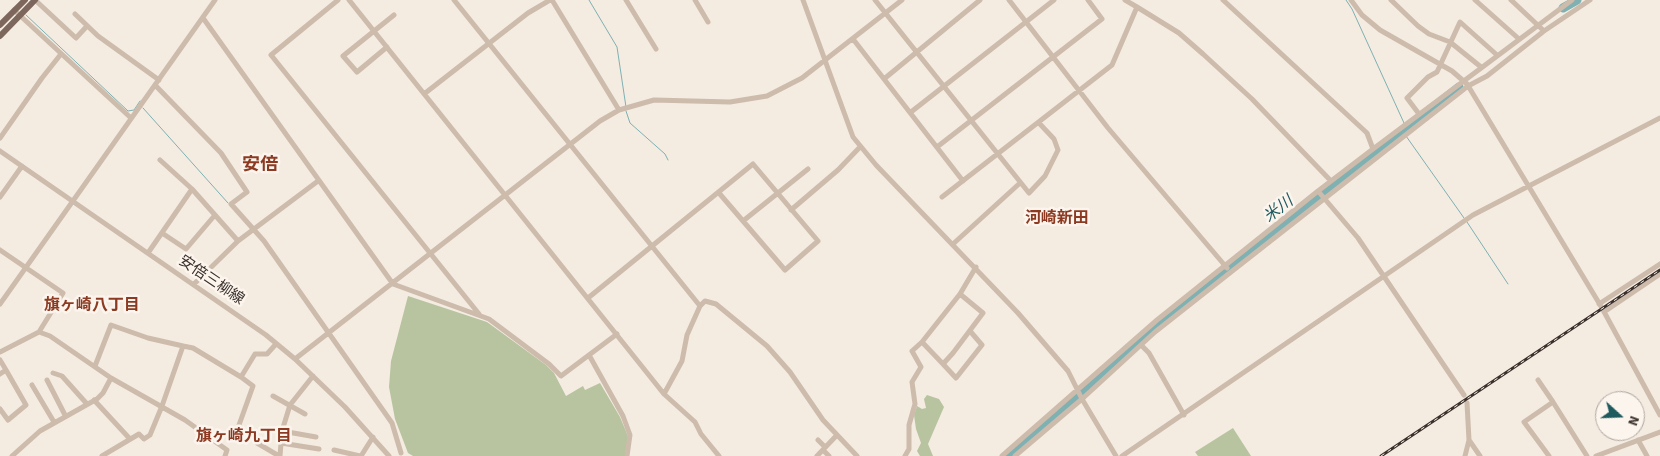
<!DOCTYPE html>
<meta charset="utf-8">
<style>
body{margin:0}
#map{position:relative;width:1660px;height:456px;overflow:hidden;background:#f4ebe1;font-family:"Source Sans 3",sans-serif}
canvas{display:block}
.north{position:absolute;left:1595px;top:391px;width:50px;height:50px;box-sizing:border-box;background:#fbf5ee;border:1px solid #aea6a0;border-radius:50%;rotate:110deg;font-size:14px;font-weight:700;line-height:20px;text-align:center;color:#3b302b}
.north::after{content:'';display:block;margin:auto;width:18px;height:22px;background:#1f5a5e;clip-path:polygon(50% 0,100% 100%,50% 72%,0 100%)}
</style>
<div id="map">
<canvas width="1660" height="456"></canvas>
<div class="north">N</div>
</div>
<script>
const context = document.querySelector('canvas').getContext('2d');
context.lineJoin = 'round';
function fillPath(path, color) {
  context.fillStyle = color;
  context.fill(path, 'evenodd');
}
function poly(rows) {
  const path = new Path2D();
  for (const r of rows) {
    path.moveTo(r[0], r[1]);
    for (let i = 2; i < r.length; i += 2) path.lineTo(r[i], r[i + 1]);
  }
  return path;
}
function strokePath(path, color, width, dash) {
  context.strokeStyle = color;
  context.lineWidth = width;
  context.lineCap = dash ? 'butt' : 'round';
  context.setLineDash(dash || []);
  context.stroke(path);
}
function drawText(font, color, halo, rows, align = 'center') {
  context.font = font + ' "Source Sans 3","Noto Sans JP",sans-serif';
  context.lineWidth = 5;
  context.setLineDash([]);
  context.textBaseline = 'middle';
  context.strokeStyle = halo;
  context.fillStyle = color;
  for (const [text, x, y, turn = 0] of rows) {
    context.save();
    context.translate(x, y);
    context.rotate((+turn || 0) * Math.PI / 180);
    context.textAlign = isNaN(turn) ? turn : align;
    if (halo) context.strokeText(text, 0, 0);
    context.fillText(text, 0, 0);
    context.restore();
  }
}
fillPath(poly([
 [408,296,487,322,546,365,554,373,566,396,583,386,585,390,600,383,620,417,628,436,625,456,413,456,408,453,395,419,389,387,391,361],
 [927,395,939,399,944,407,928,444,933,456,920,456,917,451,921,443,916,429,914,415,917,406,922,409,926,408,924,399],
 [1233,428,1251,456,1198,456,1195,452]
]), '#b8c4a0');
strokePath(poly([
 [589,0,617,47,626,107],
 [1346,0,1352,9,1404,123],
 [26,15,128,111,134,110,140,101],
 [143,108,228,203],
 [626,111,630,123,665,154,668,160],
 [1406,136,1464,218],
 [1467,222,1508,284]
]), '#7fb0b2', 1);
strokePath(poly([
 [1563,8,1577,0],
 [1009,456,1158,324,1459,87]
]), '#7fb0b2', 9);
strokePath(poly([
 [35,0,76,38,87,26],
 [338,0,271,55,479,314],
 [349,0,664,394,695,422,701,434,719,456],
 [454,0,700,306,705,301,716,304,767,346,790,372,823,420,857,456],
 [552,0,619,110],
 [626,0,656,49],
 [695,0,708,22],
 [803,0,853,137,876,165,1018,313,1068,371,1082,399,1116,456],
 [875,0,1029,193,1045,176,1058,150,1054,139,1039,123],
 [1009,0,1108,128,1227,268],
 [1223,0,1367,133,1373,149,1318,191,1358,238,1464,395],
 [1351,0,1362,15,1380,30,1452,71,1467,84,1602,308,1660,415],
 [1391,0,1418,26,1429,34,1450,42,1481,67],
 [1475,0,1519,39],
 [1511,0,1544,31],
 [1137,7,1179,33,1203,54,1252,99,1331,181],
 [14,10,131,118],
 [75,14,98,36,159,80],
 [203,18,393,284,489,319,549,364,561,376,617,334],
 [853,39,963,181],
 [387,47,357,72,343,56,394,15],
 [884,79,980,0],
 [155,85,221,153,247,192,231,204,264,241,392,423,401,453],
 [424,94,528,13,550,0],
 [911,112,1054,0],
 [1419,114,1407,98,1428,77,1437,72,1460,22,1497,55],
 [0,138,42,78,61,54],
 [937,147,1102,19,1088,0],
 [1373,149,1572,0],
 [0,151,266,335,295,359,345,407,389,456],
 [160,160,192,189,238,241,318,181],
 [0,197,22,166],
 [942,197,1112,65,1137,7,1125,0],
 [791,210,838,170,860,147],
 [743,221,808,169],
 [162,233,186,249,215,215],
 [953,244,1020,183],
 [0,250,63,293,39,332],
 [148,253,192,189],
 [194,284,238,241],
 [588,298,753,164,818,241,785,270,719,193],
 [0,304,215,0],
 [1599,304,1660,264],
 [1604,312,1660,274],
 [922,342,943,364,953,353,983,313,960,294],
 [1141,345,1149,353,1184,415],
 [0,352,39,332,50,336,111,378,103,393,97,399,40,431,12,456],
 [589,355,623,416,630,435,627,456],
 [295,359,600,121,619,110,654,100,730,102,767,96,802,78,902,0],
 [0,360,6,370,0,374],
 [943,364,956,378,982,345,970,331],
 [95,366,111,325,148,338,183,346],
 [53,373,62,376,87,404],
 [111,378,185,420,227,450,225,456],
 [47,380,65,415],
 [1538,380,1553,402],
 [32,385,54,422],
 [664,394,682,361,687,335,700,306],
 [273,396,305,414],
 [94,400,130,439],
 [0,409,8,420,26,405,6,370],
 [239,425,253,386,241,377],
 [282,431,316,437],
 [818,440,825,447],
 [1469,440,1480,456],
 [1638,440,1647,456],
 [257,443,279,456],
 [281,443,319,449],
 [334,450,360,456],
 [823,450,829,456],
 [102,456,139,434,144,439,150,435,162,406,183,346,193,348,241,377,255,354,267,354,276,344],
 [280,456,282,431,290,405,313,376],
 [361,456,373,437],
 [817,456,837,435],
 [905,456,909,449,909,425,915,404,912,382,921,367,912,351,922,342,960,294,976,267],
 [1002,456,1157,320,1318,191],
 [1015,456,1082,399,1155,332,1231,272,1468,86,1487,76,1544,31,1590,0],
 [1122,456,1473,215,1660,118],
 [1465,456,1469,440,1467,403],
 [1549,456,1524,422,1553,402,1587,456],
 [1596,456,1660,432]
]), '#cdbbac', 5);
strokePath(poly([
 [0,25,25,0],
 [0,36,35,0]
]), '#7d675c', 6);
const rail = poly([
 [1381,456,1660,270]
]);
strokePath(rail, '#3b302b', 3);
strokePath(rail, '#fbf5ee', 1, [4]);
drawText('15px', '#3b302b', '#fbf5ee', [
 ["安倍三柳線",211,281,34]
]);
drawText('italic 16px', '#1f5a5e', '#fbf5ee', [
 ["米川",1279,210,-38]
]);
drawText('bold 16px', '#8c3b22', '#fbf5ee', [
 ["河崎新田",1057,219],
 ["旗ヶ崎八丁目",92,306],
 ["旗ヶ崎九丁目",244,437]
]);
drawText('bold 18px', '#8c3b22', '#fbf5ee', [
 ["安倍",260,166]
]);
</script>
